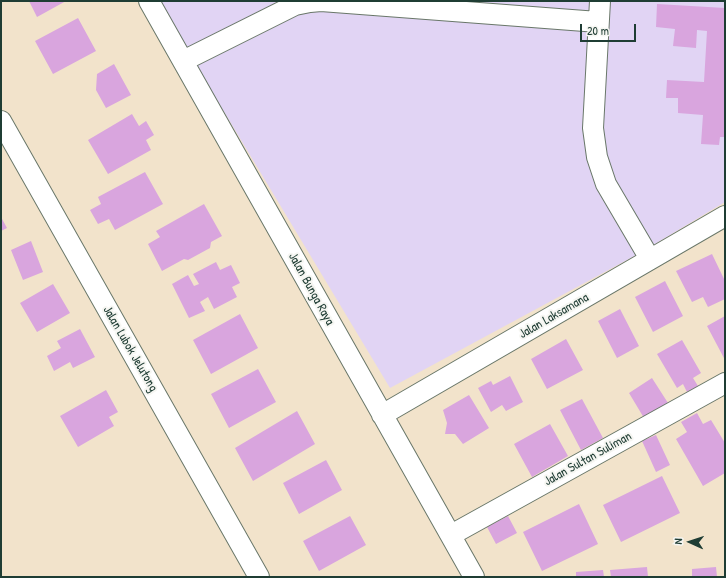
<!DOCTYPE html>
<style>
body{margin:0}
#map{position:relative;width:726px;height:578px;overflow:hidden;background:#f2e3cb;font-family:"Patrick Hand",sans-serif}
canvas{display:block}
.frame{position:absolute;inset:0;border:2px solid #1f3d34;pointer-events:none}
.north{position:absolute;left:670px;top:522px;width:40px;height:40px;-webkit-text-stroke:3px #f6f6f2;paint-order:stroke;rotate:273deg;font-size:11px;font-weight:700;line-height:16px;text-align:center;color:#1f3d34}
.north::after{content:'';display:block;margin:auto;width:14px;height:18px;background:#1f3d34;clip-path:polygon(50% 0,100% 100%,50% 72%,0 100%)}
.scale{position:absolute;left:580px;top:24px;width:56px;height:18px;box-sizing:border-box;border:2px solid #1f3d34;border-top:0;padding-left:5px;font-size:12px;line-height:14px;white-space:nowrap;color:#1f3d34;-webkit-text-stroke:3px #f6f6f2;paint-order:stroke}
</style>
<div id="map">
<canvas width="726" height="578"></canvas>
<div class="frame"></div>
<div class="north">N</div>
<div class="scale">20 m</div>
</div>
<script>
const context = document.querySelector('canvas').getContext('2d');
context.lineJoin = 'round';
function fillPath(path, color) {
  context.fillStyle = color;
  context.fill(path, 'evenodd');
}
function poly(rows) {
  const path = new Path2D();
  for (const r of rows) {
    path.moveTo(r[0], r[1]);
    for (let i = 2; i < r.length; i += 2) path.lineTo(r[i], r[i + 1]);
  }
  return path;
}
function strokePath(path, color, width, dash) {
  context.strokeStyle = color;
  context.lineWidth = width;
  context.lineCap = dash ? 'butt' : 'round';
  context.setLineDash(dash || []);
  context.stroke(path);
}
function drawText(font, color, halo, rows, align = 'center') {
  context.font = font + ' "Patrick Hand",sans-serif';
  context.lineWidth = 4;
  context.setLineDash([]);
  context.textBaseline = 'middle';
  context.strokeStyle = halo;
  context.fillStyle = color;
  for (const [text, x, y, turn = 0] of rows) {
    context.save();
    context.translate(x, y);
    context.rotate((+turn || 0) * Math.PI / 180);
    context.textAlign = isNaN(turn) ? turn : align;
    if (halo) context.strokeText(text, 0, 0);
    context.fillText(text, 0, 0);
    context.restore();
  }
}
fillPath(poly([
 [160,1,725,1,725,202,640,253,390,388,191,57]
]), '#e1d4f4');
fillPath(poly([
 [29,1,66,1,37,17],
 [657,4,725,8,725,137,720,137,719,145,701,144,703,115,678,113,678,98,666,98,667,80,704,82,707,31,697,30,696,48,673,46,675,29,656,27],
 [78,18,96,51,53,74,35,41],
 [114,64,131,95,106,108,96,90,97,74],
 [132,114,139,126,146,121,154,135,146,140,151,150,108,174,88,140],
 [145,172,163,204,115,230,109,219,98,224,90,210,101,204,98,197],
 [204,204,222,236,211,242,210,248,188,260,184,259,162,271,148,244,160,237,156,231],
 [1,217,7,228,1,231],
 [31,241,43,272,23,280,11,250],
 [712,254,725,281,725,299,708,307,703,297,692,302,676,271],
 [216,262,220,270,231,265,240,283,232,287,237,297,214,309,208,297,200,302,205,311,189,318,172,284,188,275,194,286,199,284,193,274],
 [665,281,683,316,653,332,635,297],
 [53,284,70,313,37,332,20,303],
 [620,309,639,346,617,358,598,321],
 [240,314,258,348,211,374,193,340],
 [725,316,725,360,707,326],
 [80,329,95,357,73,368,70,362,54,371,47,356,61,348,57,341],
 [566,339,583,370,547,389,531,359],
 [682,340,701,373,693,378,698,386,687,392,683,384,677,388,657,354],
 [258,369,276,402,229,428,211,394],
 [510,376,523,402,506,411,502,405,491,412,478,388,491,381,493,385],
 [652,378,668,403,644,418,629,393],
 [106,390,118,412,109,417,114,426,78,447,60,416],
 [469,395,489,428,463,444,455,434,445,434,447,423,443,410],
 [582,399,603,438,581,450,560,410],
 [297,411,315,444,253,481,235,448],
 [697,413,703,424,711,420,725,443,725,473,703,486,676,439,687,432,681,422],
 [550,424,568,456,532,477,514,444],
 [656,435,670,465,656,472,642,441],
 [326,460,342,490,299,514,283,483],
 [662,476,680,513,621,542,603,505],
 [579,504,598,544,542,571,523,532],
 [350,516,366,545,319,571,303,541],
 [508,516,517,533,496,544,487,527],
 [647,567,648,577,611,577,610,570],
 [716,567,717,577,692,577,692,569],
 [603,570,604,577,576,577,576,572]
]), '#d9a5de');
const minor = poly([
 [149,1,474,577],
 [321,1,598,22],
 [600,1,593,128,597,157,606,184,650,259],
 [183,61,295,5,310,2,321,1],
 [1,121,259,577],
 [382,415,725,216],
 [451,535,725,383]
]);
strokePath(minor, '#697769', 22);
strokePath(minor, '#fff', 20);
drawText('13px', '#1f3d34', '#f6f6f2', [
 ["Jalan Bunga Raya",311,289,61],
 ["Jalan Laksamana",554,316,-30],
 ["Jalan Lubok Jelutong",130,349,60],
 ["Jalan Sultan Suliman",588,459,-29]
]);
</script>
